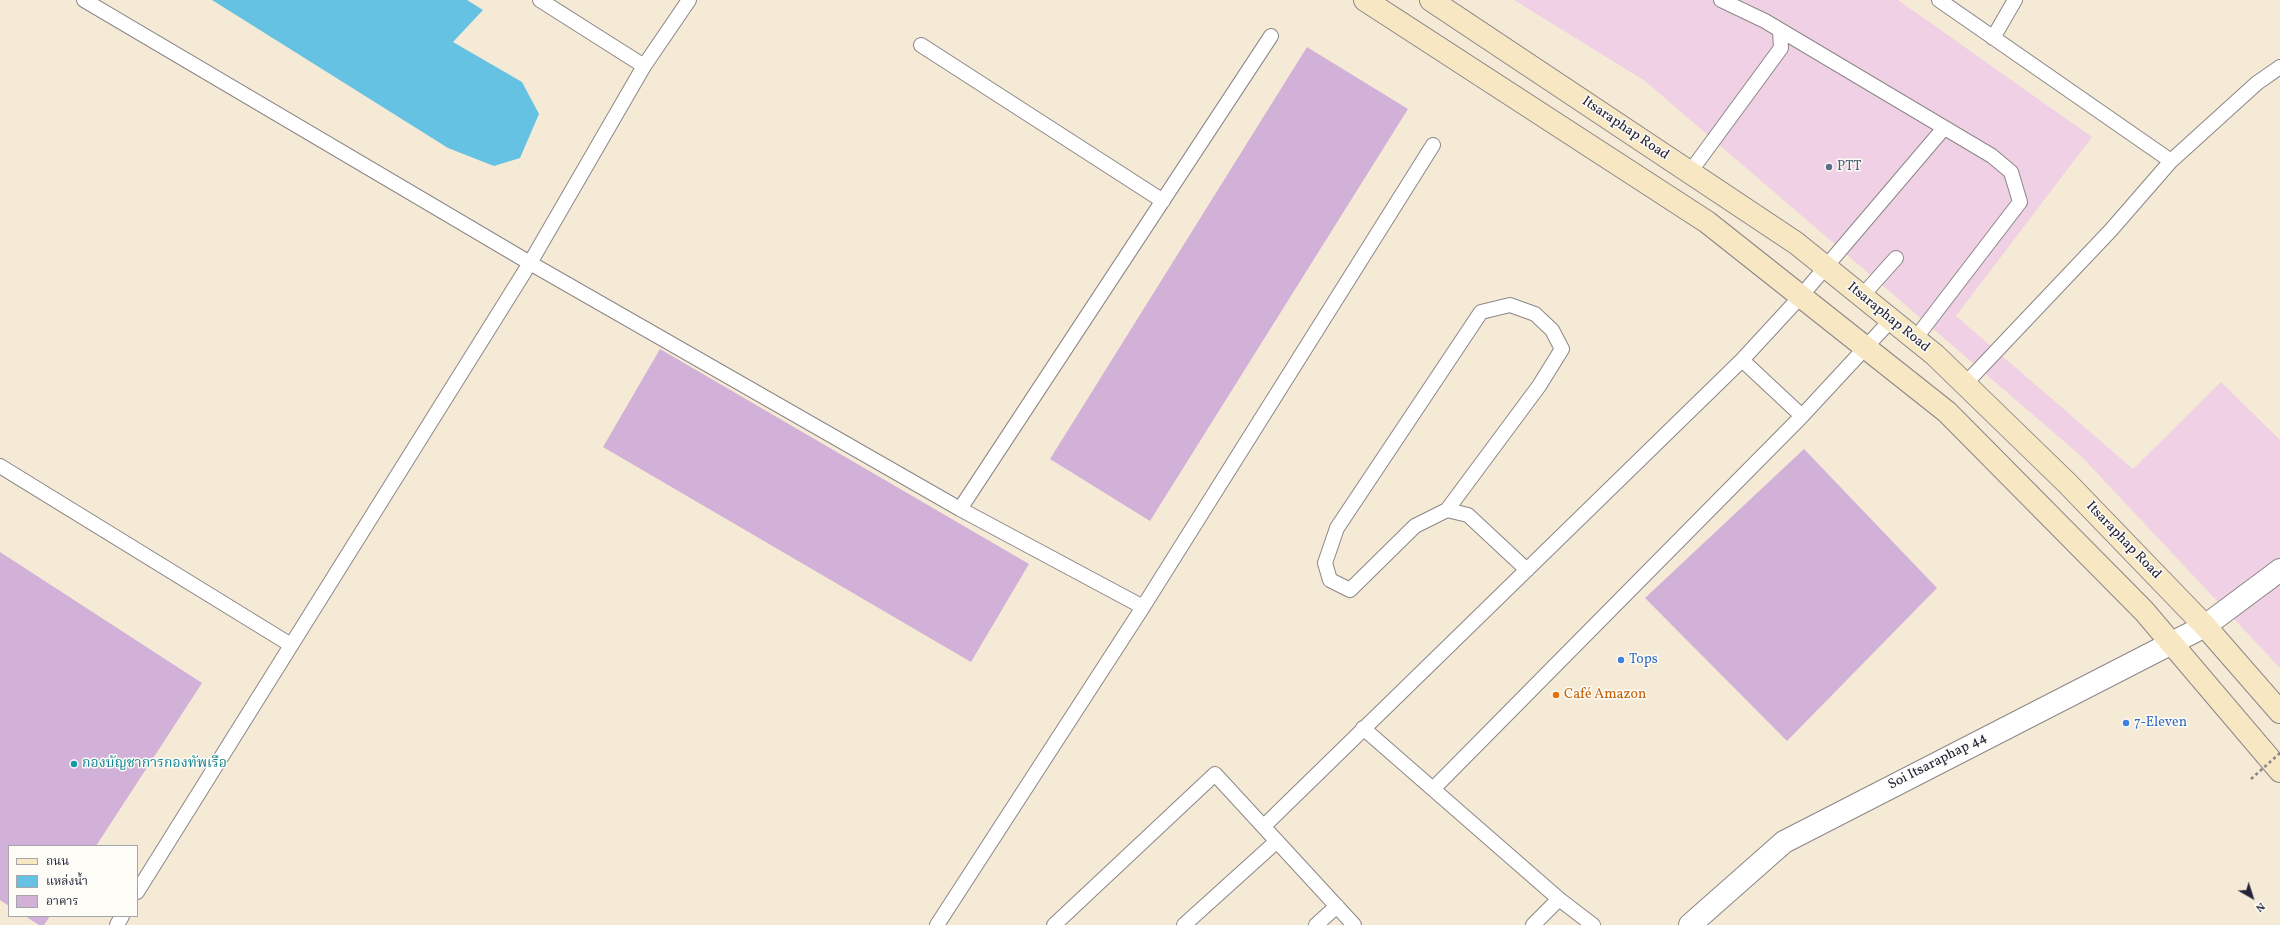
<!DOCTYPE html>
<meta charset="utf-8">
<style>
body{margin:0}
#map{position:relative;width:2280px;height:925px;overflow:hidden;background:#f5ead5;font-family:Vollkorn,"Noto Serif Thai",serif}
canvas{display:block}
.legend{position:absolute;left:8px;top:845px;width:130px;height:72px;box-sizing:border-box;background:#fdfcf7;border:1px solid #a5a5ac;margin:0;padding:5px 7px;list-style:none;font-size:12px;color:#22223b}
.legend li{display:flex;align-items:center;gap:8px;height:20px}
.legend b{width:20px;border:1px solid #a5a5ac}
.north{position:absolute;left:2232px;top:877px;width:40px;height:40px;-webkit-text-stroke:3px #fdfcf7;paint-order:stroke;rotate:141deg;font-size:11px;font-weight:700;line-height:16px;text-align:center;color:#22223b}
.north::after{content:'';display:block;margin:auto;width:14px;height:18px;background:#22223b;clip-path:polygon(50% 0,100% 100%,50% 72%,0 100%)}
</style>
<div id="map">
<canvas width="2280" height="925"></canvas>
<ul class="legend">
<li><b style="height:5px;background:#f7e8c3"></b>ถนน</li>
<li><b style="height:11px;background:#65c2e3"></b>แหล่งน้ำ</li>
<li><b style="height:11px;background:#d2b1d9"></b>อาคาร</li>
</ul>
<div class="north">N</div>
</div>
<script>
const context = document.querySelector('canvas').getContext('2d');
context.lineJoin = 'round';
function fillPath(path, color) {
  context.fillStyle = color;
  context.fill(path, 'evenodd');
}
function poly(rows) {
  const path = new Path2D();
  for (const r of rows) {
    path.moveTo(r[0], r[1]);
    for (let i = 2; i < r.length; i += 2) path.lineTo(r[i], r[i + 1]);
  }
  return path;
}
function strokePath(path, color, width, dash) {
  context.strokeStyle = color;
  context.lineWidth = width;
  context.lineCap = dash ? 'butt' : 'round';
  context.setLineDash(dash || []);
  context.stroke(path);
}
function drawText(font, color, halo, rows, align = 'center') {
  context.font = font + ' Vollkorn,"Noto Serif Thai",serif';
  context.lineWidth = 3;
  context.setLineDash([]);
  context.textBaseline = 'middle';
  context.strokeStyle = halo;
  context.fillStyle = color;
  for (const [text, x, y, turn = 0] of rows) {
    context.save();
    context.translate(x, y);
    context.rotate((+turn || 0) * Math.PI / 180);
    context.textAlign = isNaN(turn) ? turn : align;
    if (halo) context.strokeText(text, 0, 0);
    context.fillText(text, 0, 0);
    context.restore();
  }
}
fillPath(poly([
 [1514,0,1898,0,2092,137,1956,316,2133,469,2221,382,2280,440,2280,668,2081,456,1645,81]
]), '#f0d0e4');
fillPath(poly([
 [212,0,467,0,483,10,453,42,522,82,539,114,520,158,494,166,448,148]
]), '#65c2e3');
fillPath(poly([
 [1307,47,1408,109,1150,521,1050,459],
 [660,349,1029,564,971,662,603,447],
 [1804,449,1937,588,1787,741,1645,598],
 [0,552,202,683,96,846,9,846,9,906,0,900],
 [25,916,50,916,44,925,39,925]
]), '#d2b1d9');
const service = poly([
 [84,0,530,263,960,509,1143,607],
 [540,0,644,66],
 [1721,0,1765,21,1992,156,2011,172,2020,202,1915,339],
 [1939,0,2171,161],
 [1993,38,2015,0],
 [921,45,1163,201],
 [1690,172,1781,48,1780,30],
 [1862,296,1896,258],
 [1742,360,1802,416],
 [1965,384,2111,230,2171,161,2257,83,2280,67],
 [0,466,291,645],
 [960,509,1271,36],
 [1447,510,1539,386,1562,349,1552,330,1535,314,1510,305,1481,312,1337,528,1325,563,1330,580,1350,590,1415,526,1447,510,1468,515,1527,570],
 [1363,728,1559,899,1593,925],
 [1433,789,1802,416,1891,320],
 [1264,826,1742,360,1801,296,1944,128],
 [137,892,530,263,644,66,689,0],
 [117,925,122,916],
 [937,925,1143,607,1433,145],
 [1054,925,1215,774,1354,925],
 [1184,925,1277,841],
 [1316,925,1337,906],
 [1533,925,1559,899]
]);
const minor = poly([
 [2205,626,2280,570]
]);
const tertiary = poly([
 [1690,925,1784,842,2205,626]
]);
const secondary = poly([
 [1365,0,1707,222,1947,412,2144,611,2280,771],
 [1431,0,1796,243,1935,355,2067,483,2205,626,2280,712]
]);
strokePath(service, '#8c8688', 16);
strokePath(minor, '#8c8688', 24);
strokePath(tertiary, '#8c8688', 24);
strokePath(secondary, '#8c8688', 24);
strokePath(service, '#fff', 14);
strokePath(minor, '#fff', 22);
strokePath(tertiary, '#fff', 22);
strokePath(secondary, '#f7e8c3', 22);
strokePath(poly([
 [2251,779,2280,753]
]), '#8c8688', 2.5, [3, 3]);
for (const [x, y, r, color] of [
 [1829,167,4,"#5c6f8a"],
 [1621,660,4,"#3f7fe0"],
 [1556,695,4,"#e8710a"],
 [2126,723,4,"#3f7fe0"],
 [74,764,4,"#0f9aa8"]
]) {
  const dot = new Path2D();
  dot.arc(x, y, r, 0, 2 * Math.PI);
  context.fillStyle = color;
  context.fill(dot);
  strokePath(dot, '#fdfcf7', 1.5);
}
drawText('14px', '#22223b', '#fdfcf7', [
 ["Itsaraphap Road",1625,129,34],
 ["Itsaraphap Road",1888,318,39],
 ["Itsaraphap Road",2123,541,46],
 ["Soi Itsaraphap 44",1938,762,-27]
]);
drawText('14px', '#4e5e75', '#fdfcf7', [
 ["PTT",1837,167]
], 'left');
drawText('14px', '#366cbe', '#fdfcf7', [
 ["Tops",1629,660],
 ["7-Eleven",2134,723]
], 'left');
drawText('14px', '#c56008', '#fdfcf7', [
 ["Café Amazon",1564,695]
], 'left');
drawText('14px', '#0d838f', '#fdfcf7', [
 ["กองบัญชาการกองทัพเรือ",82,764]
], 'left');
</script>
